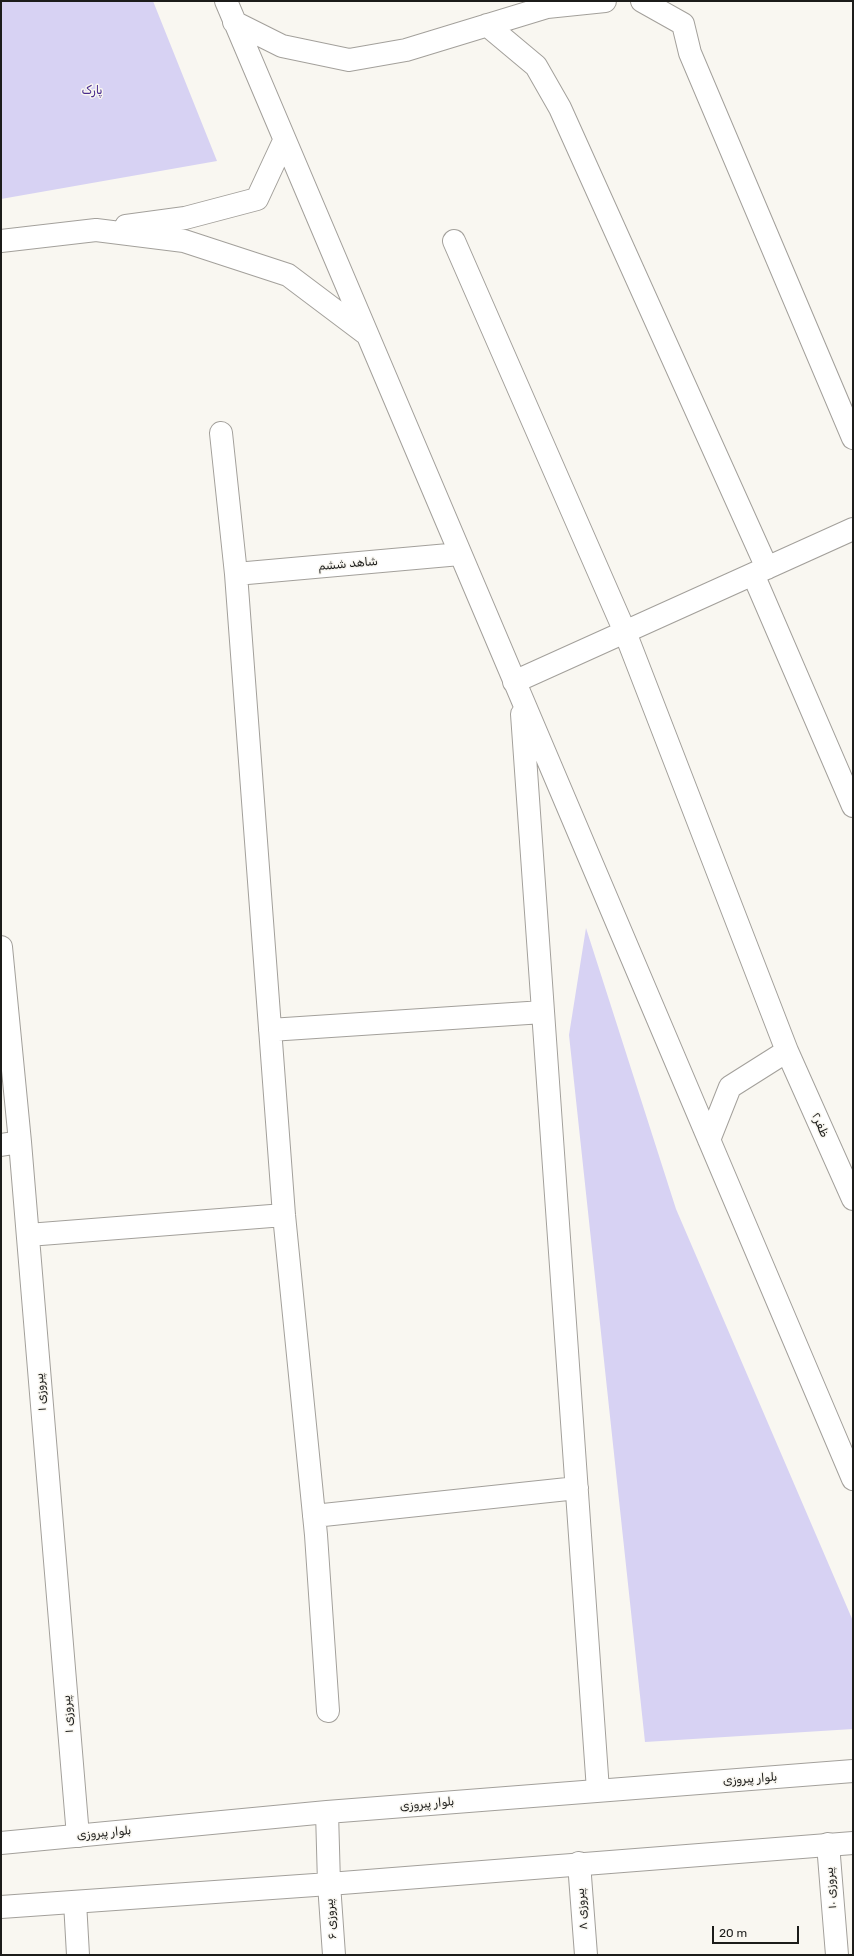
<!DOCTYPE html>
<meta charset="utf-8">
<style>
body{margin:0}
#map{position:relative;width:854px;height:1956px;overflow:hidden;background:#f9f7f1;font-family:Rubik,sans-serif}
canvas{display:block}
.frame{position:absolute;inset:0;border:2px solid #1c1c1a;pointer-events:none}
.scale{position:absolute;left:712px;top:1926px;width:87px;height:18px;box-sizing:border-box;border:2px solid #1c1c1a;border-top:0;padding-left:5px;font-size:12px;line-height:14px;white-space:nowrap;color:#1c1c1a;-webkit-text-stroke:3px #f9f7f1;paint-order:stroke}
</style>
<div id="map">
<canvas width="854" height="1956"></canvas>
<div class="frame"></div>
<div class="scale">20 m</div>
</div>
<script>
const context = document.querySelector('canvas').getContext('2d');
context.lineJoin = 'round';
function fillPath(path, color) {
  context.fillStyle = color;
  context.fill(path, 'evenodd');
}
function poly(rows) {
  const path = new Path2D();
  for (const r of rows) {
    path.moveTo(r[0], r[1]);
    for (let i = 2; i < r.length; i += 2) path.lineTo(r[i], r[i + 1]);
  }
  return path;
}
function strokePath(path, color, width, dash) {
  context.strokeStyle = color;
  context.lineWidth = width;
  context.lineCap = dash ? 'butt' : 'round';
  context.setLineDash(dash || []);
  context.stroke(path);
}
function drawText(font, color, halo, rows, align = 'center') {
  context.font = font + ' Rubik,Cairo,sans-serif';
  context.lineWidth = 3;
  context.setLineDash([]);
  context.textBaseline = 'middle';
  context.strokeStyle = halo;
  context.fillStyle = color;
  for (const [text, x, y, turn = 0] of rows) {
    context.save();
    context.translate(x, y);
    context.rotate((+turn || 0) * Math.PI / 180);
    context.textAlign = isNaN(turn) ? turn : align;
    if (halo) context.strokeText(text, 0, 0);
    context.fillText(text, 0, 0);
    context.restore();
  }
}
fillPath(poly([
 [1,1,153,1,217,161,1,199],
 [586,928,676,1209,853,1621,853,1729,645,1742,569,1035]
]), '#d7d2f3');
const street = poly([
 [226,1,853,1479],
 [642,1,683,24,690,53,853,438],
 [234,22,282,46,349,60,406,50,547,7,605,1],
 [487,25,536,66,560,108,767,568],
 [126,226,185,218,257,199,284,141],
 [1,241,96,230,184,241,288,275,365,333],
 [454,241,625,632,787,1051,853,1199],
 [221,433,236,574,284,1215,316,1535,328,1711],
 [236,574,460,554],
 [753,574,853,806],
 [514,682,853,529],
 [522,714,598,1790],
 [1,947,20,1142,78,1836],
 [270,1030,543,1012],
 [709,1140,730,1087,787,1051],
 [1,1145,20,1142],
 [28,1235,284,1215],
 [314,1516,577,1488],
 [828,1844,837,1955],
 [579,1863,586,1955],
 [329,1884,334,1955],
 [75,1902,78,1955]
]);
const secondary = poly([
 [327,1812,329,1884],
 [1,1843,327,1812,853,1771],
 [1,1907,329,1884,853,1843]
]);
strokePath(street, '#a3a09b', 24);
strokePath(secondary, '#a3a09b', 24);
strokePath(street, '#fff', 22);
strokePath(secondary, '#fff', 22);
drawText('12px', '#492b8d', '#f9f7f1', [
 ["پارک",92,91]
]);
drawText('12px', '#1c1c1a', '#f9f7f1', [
 ["شاهد ششم",348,564,-5],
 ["ظفر۲",820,1125,66],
 ["پیروزی ۱",41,1392,-95],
 ["پیروزی ۱",68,1714,-95],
 ["بلوار پیروزی",750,1779,-4],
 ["بلوار پیروزی",427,1804,-5],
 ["بلوار پیروزی",104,1833,-5],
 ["پیروزی ۱۰",831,1888,-95],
 ["پیروزی ۸",582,1909,-95],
 ["پیروزی ۶",331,1919,-95]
]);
</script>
